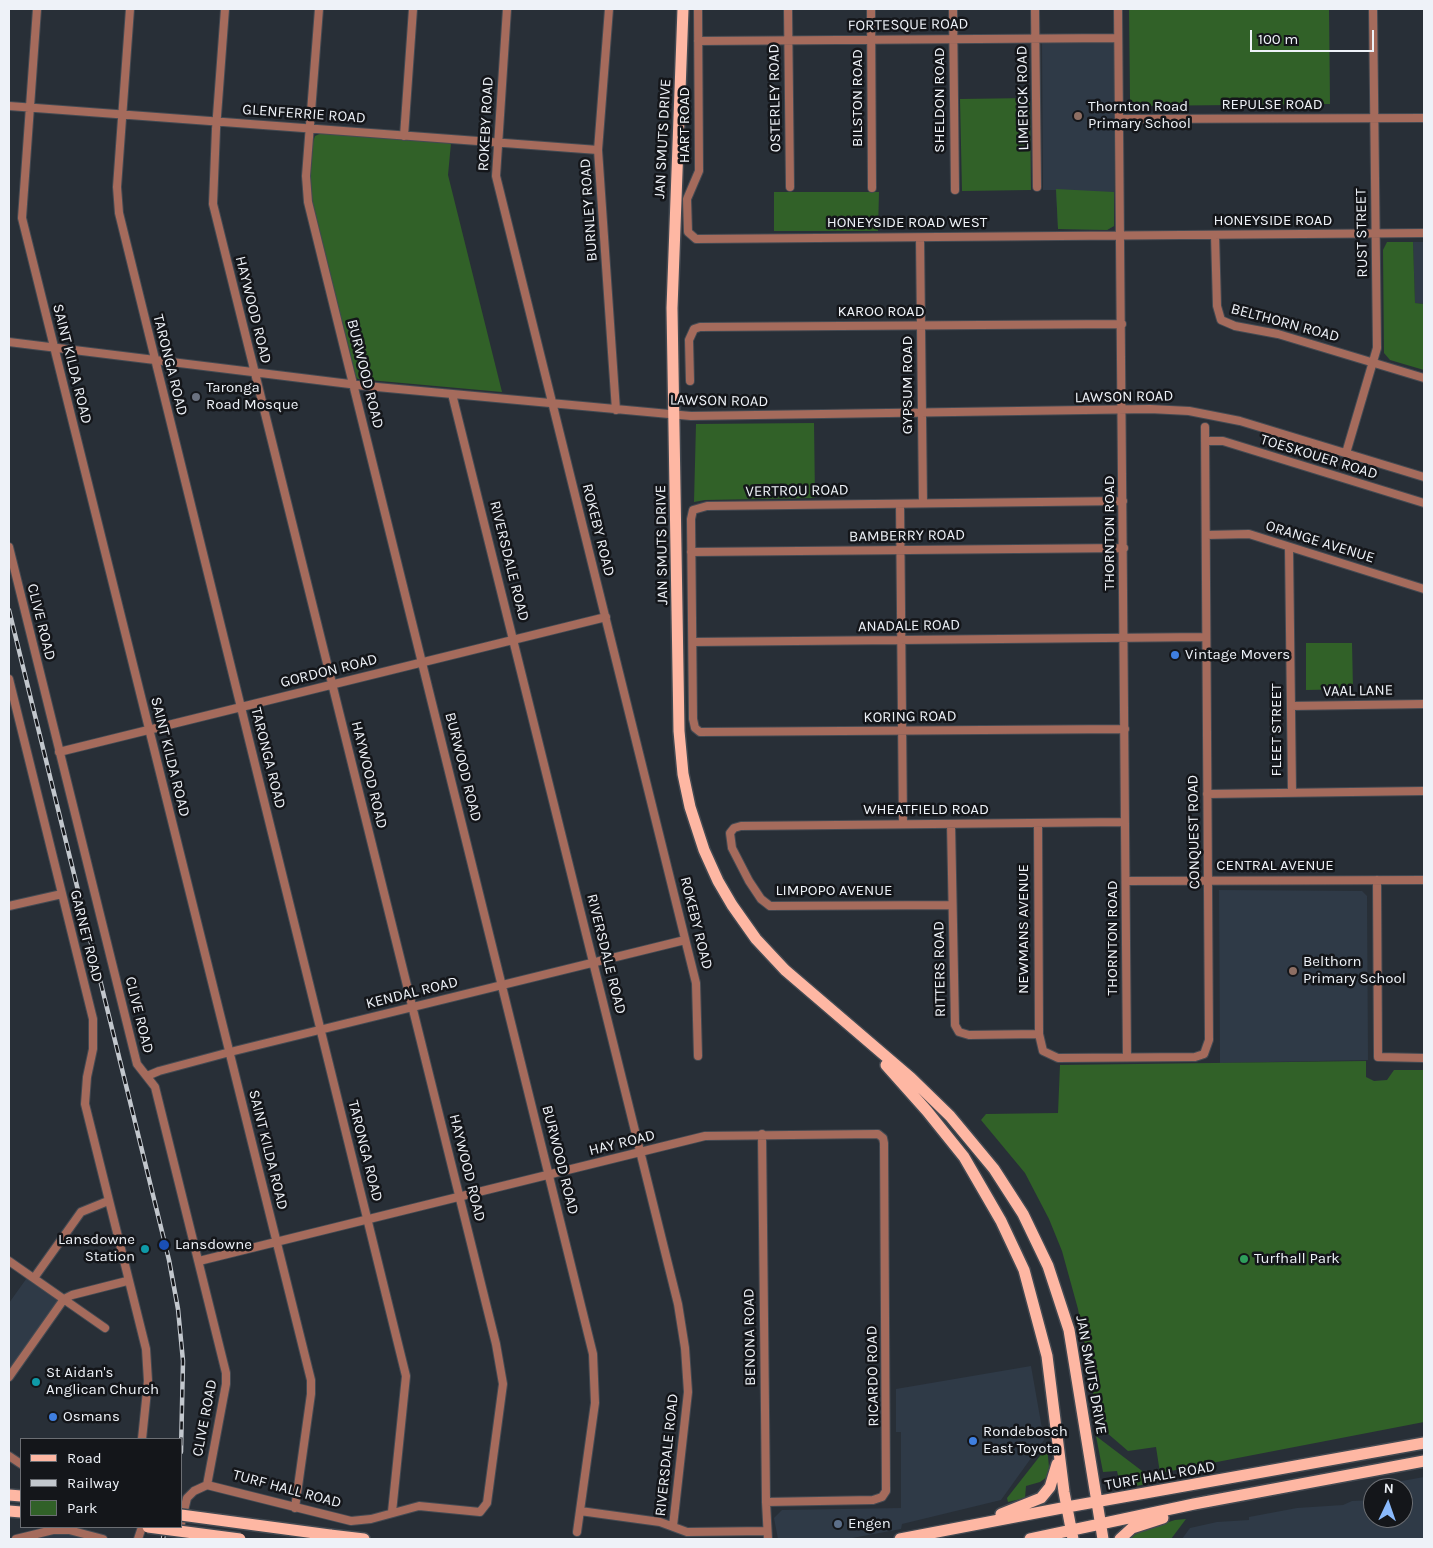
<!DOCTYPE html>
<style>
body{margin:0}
#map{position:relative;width:1433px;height:1548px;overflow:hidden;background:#282f37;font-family:Karla,sans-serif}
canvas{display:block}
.frame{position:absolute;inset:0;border:10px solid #eef2f8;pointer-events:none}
.legend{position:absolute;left:20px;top:1438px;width:162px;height:90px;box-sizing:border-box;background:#14161a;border:1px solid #6b6e73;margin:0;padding:6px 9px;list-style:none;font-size:15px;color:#eef2f8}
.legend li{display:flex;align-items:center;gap:10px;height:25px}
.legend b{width:25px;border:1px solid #6b6e73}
.north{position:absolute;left:1363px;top:1478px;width:50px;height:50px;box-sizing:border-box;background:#14161a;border:1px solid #6b6e73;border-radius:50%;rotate:3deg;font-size:14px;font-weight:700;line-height:20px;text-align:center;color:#eef2f8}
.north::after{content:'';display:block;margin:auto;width:18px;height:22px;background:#8abafc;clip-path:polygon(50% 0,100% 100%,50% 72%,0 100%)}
.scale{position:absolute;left:1250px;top:30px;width:124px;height:22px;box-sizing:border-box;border:2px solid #eef2f8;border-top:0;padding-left:6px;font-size:15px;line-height:18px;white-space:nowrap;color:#eef2f8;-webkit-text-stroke:4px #14161a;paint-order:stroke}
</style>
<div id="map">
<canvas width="1433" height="1548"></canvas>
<div class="frame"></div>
<ul class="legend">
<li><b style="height:6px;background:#feb7a3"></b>Road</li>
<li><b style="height:6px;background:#c2c7cd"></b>Railway</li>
<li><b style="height:14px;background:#316128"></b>Park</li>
</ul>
<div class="north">N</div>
<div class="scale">100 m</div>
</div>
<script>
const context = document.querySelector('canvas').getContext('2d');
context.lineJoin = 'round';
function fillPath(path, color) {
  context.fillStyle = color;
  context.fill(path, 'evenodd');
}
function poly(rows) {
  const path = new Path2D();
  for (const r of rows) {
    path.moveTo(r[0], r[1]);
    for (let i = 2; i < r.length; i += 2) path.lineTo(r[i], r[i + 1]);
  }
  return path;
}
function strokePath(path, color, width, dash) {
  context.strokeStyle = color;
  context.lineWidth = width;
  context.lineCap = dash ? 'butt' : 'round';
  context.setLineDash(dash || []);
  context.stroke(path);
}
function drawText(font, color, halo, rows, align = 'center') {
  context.font = font + ' Karla,sans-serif';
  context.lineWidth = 5;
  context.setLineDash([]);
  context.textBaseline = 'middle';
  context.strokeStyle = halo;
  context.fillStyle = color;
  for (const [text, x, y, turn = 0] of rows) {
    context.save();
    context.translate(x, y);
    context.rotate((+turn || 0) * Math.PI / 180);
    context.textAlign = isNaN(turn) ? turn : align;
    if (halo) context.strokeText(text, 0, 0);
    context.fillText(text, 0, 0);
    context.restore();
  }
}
fillPath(poly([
 [1042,43,1114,43,1114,226,1107,230,1058,229,1056,190,1043,190],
 [1413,242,1424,242,1424,304,1415,303],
 [1219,890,1362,891,1367,896,1368,1060,1220,1063],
 [29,1275,64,1299,9,1377,9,1303],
 [1031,1366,1044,1440,1001,1500,902,1524,901,1529,847,1539,778,1539,774,1518,782,1510,901,1508,901,1432,896,1432,896,1389],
 [1424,1477,1424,1539,1182,1539,1190,1528,1217,1522,1249,1520,1249,1517,1297,1508,1343,1505,1352,1501,1373,1500,1373,1518,1403,1518,1403,1488,1387,1488,1391,1483],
 [53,1530,103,1539,16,1539]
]), '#2f3a47');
fillPath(poly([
 [1129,9,1329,9,1330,104,1136,106,1130,100],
 [1030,98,1031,190,962,191,960,99],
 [322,133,451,143,448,175,502,392,358,379,356,377,311,199,310,181,313,142,315,136],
 [1056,189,1114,192,1114,226,1107,230,1058,229],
 [774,192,879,192,878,231,774,231],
 [1387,242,1413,242,1415,303,1424,304,1424,370,1390,360,1384,353,1383,250],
 [814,423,815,498,705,500,694,502,696,424],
 [1306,643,1352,643,1353,689,1306,690],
 [1366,1061,1366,1077,1374,1081,1387,1080,1394,1070,1424,1070,1424,1422,1160,1473,1156,1447,1128,1451,1099,1426,1078,1309,1062,1251,1049,1219,1025,1173,981,1120,986,1114,1058,1113,1060,1065],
 [1096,1436,1154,1480,1154,1483,1123,1488,1120,1484,1117,1471,1103,1472],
 [1047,1447,1049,1467,1047,1477,1040,1482,1026,1486,1025,1498,1008,1502,1007,1498],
 [1186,1519,1171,1539,1130,1539,1138,1532,1175,1520]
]), '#316128');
const minor = poly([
 [37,9,22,218,311,1380,311,1394,295,1508],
 [130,9,117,187,119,213,406,1376,392,1512],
 [319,9,306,176,308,202,593,1354,595,1403,577,1532],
 [507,9,496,176,696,983,698,1056],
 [609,9,598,150,616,410],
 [698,9,699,171,687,199,688,232,696,239,1424,233],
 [788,9,790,187],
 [871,9,872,188],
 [953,9,955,190],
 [1035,9,1037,187],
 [1118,9,1127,1057],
 [698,41,1118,38],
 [9,106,598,150],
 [1120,119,1424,118],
 [404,136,413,9],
 [1215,235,1217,306,1221,320,1235,326,1278,334,1424,378],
 [920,238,923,503],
 [9,342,366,386,691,416,1150,409,1189,411,1240,421,1424,477],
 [690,381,689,340,694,329,700,327,1122,324],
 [452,394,678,1304,685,1348,688,1392,673,1526],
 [1205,441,1223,441,1424,503],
 [1346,453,1377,348,1373,9],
 [1123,501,707,506,693,510,691,519,693,719,695,728,700,732,1125,729],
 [900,504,903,824],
 [1206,535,1249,534,1424,589],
 [9,547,137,1064,155,1087,226,1373,226,1384,207,1485],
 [1289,548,1292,792],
 [691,552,1124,548],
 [693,642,1206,637],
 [9,679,93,1019,93,1049,87,1077,85,1104,146,1349,148,1381,142,1439],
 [1291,706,1424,704],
 [59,752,606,617],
 [1207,794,1424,791],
 [1038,823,1039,1034,1043,1051,1058,1058,1195,1057,1204,1054,1209,1040,1205,427],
 [951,824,955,1025,959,1032,969,1035,1039,1034],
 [1377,880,1378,1057,1424,1058],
 [1127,881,1424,880],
 [952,905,770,906,761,899,749,881,732,848,730,833,734,828,741,826,1125,822],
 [9,906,62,894],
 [147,1076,159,1071,230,1052,685,940],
 [762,1134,766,1502,768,1539],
 [9,1261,105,1328],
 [199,1261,705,1136,878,1134,883,1138,884,1143,886,1491,882,1497,873,1500,766,1502],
 [34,1278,81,1212,108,1201],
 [9,1377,64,1299,72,1295,127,1281],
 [9,1456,21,1464],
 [580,1511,660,1522,687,1532,767,1531],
 [181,1523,187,1498,194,1491,207,1485,351,1521,371,1519,419,1506,480,1512,487,1503,503,1384,496,1344,213,204,216,129,225,9],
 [16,1539,53,1530,69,1530,103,1539],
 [138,1539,142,1527]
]);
const primary = poly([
 [683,9,672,308,679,731,683,774,690,807,704,850,718,881,732,905,756,939,785,970,911,1078,950,1116,994,1169,1023,1214,1048,1266,1069,1330,1103,1539],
 [886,1065,927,1111,964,1157,1001,1221,1024,1270,1047,1356,1064,1492,1073,1539],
 [9,1495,21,1496],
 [9,1511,21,1512],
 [1001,1514,1041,1498,1050,1487,1057,1464],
 [330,1535,364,1539],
 [900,1539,1067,1507,1424,1443],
 [1030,1539,1194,1504,1424,1461],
 [1120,1539,1132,1528,1163,1518]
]);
strokePath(minor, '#444a52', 10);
strokePath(primary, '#444a52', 14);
strokePath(minor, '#a56b5c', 8);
strokePath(primary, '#feb7a3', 11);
const rail = poly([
 [9,610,169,1260,178,1309,183,1361,181,1452],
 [163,1539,165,1527]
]);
strokePath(rail, '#c2c7cd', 4.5);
strokePath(rail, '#14161a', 2.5, [8]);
const primaryBridge = poly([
 [181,1515,330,1535],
 [148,1527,240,1539]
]);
strokePath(primaryBridge, '#444a52', 14, []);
strokePath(primaryBridge, '#feb7a3', 11);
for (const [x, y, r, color] of [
 [1078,116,5,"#8d6e63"],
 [196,397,5,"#6b7280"],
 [1175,655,5,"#3f7fe0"],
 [1293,971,5,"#8d6e63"],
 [164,1245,6,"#1a4fb4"],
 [145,1249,5,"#0f9aa8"],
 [1244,1259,5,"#2e9e5b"],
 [36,1382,5,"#0f9aa8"],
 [53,1417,5,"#3f7fe0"],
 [973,1441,5,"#3f7fe0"],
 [838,1524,5,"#5c6f8a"]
]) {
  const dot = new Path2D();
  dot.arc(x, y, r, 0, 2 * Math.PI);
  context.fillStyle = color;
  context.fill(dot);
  strokePath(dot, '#14161a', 2);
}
drawText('15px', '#eef2f8', '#14161a', [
 ["FORTESQUE ROAD",908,25,-1],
 ["OSTERLEY ROAD",775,98,-91],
 ["BILSTON ROAD",858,98,-90],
 ["LIMERICK ROAD",1023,98,-91],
 ["SHELDON ROAD",940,100,-90],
 ["REPULSE ROAD",1272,105],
 ["GLENFERRIE ROAD",304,114,4],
 ["ROKEBY ROAD",486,124,-87],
 ["HART ROAD",685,125,-90],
 ["JAN SMUTS DRIVE",663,139,-87],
 ["BURNLEY ROAD",589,210,-94],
 ["HONEYSIDE ROAD",1273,221],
 ["HONEYSIDE ROAD WEST",907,223],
 ["RUST STREET",1362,233,-91],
 ["HAYWOOD ROAD",253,310,76],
 ["KAROO ROAD",881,312],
 ["BELTHORN ROAD",1285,323,15],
 ["SAINT KILDA ROAD",72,364,76],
 ["TARONGA ROAD",170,365,76],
 ["BURWOOD ROAD",365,374,76],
 ["GYPSUM ROAD",908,385,-90],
 ["LAWSON ROAD",1124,397,-1],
 ["LAWSON ROAD",719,401,1],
 ["TOESKOUER ROAD",1319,457,17],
 ["VERTROU ROAD",797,491,-1],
 ["ROKEBY ROAD",598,530,76],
 ["THORNTON ROAD",1110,533,-90],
 ["BAMBERRY ROAD",907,536,-1],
 ["ORANGE AVENUE",1320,542,17],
 ["JAN SMUTS DRIVE",662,545,-91],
 ["RIVERSDALE ROAD",509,561,76],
 ["CLIVE ROAD",41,622,76],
 ["ANADALE ROAD",909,626,-1],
 ["GORDON ROAD",329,671,-14],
 ["VAAL LANE",1358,691,-1],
 ["KORING ROAD",910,717,-1],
 ["FLEET STREET",1277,730,-90],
 ["SAINT KILDA ROAD",170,757,76],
 ["TARONGA ROAD",268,758,76],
 ["BURWOOD ROAD",463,767,76],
 ["HAYWOOD ROAD",369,775,76],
 ["WHEATFIELD ROAD",926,810],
 ["CONQUEST ROAD",1194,832,-91],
 ["CENTRAL AVENUE",1275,866],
 ["LIMPOPO AVENUE",834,891],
 ["ROKEBY ROAD",696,923,76],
 ["NEWMANS AVENUE",1024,929,-90],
 ["GARNET ROAD",86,936,76],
 ["THORNTON ROAD",1113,938,-90],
 ["RIVERSDALE ROAD",606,954,76],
 ["RITTERS ROAD",940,969,-91],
 ["KENDAL ROAD",412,993,-14],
 ["CLIVE ROAD",139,1015,76],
 ["HAY ROAD",622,1143,-14],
 ["SAINT KILDA ROAD",268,1150,76],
 ["TARONGA ROAD",365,1151,76],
 ["BURWOOD ROAD",560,1160,76],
 ["HAYWOOD ROAD",467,1168,76],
 ["BENONA ROAD",750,1337,-91],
 ["JAN SMUTS DRIVE",1091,1375,80],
 ["RICARDO ROAD",873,1376,-91],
 ["CLIVE ROAD",205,1418,-79],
 ["RIVERSDALE ROAD",667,1455,-84],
 ["TURF HALL ROAD",1160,1476,-10],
 ["TURF HALL ROAD",287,1489,15]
]);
drawText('15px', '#eef2f8', '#14161a', [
 ["Thornton Road",1088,107],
 ["Primary School",1088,124],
 ["Taronga",206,388],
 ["Road Mosque",206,405],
 ["Vintage Movers",1185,655],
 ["Belthorn",1303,962],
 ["Primary School",1303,979],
 ["Lansdowne",135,1240,"right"],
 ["Station",135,1257,"right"],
 ["Lansdowne",175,1245],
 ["Turfhall Park",1254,1259],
 ["St Aidan's",46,1373],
 ["Anglican Church",46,1390],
 ["Osmans",63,1417],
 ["Rondebosch",983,1432],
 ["East Toyota",983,1449],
 ["Engen",848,1524]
], 'left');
</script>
